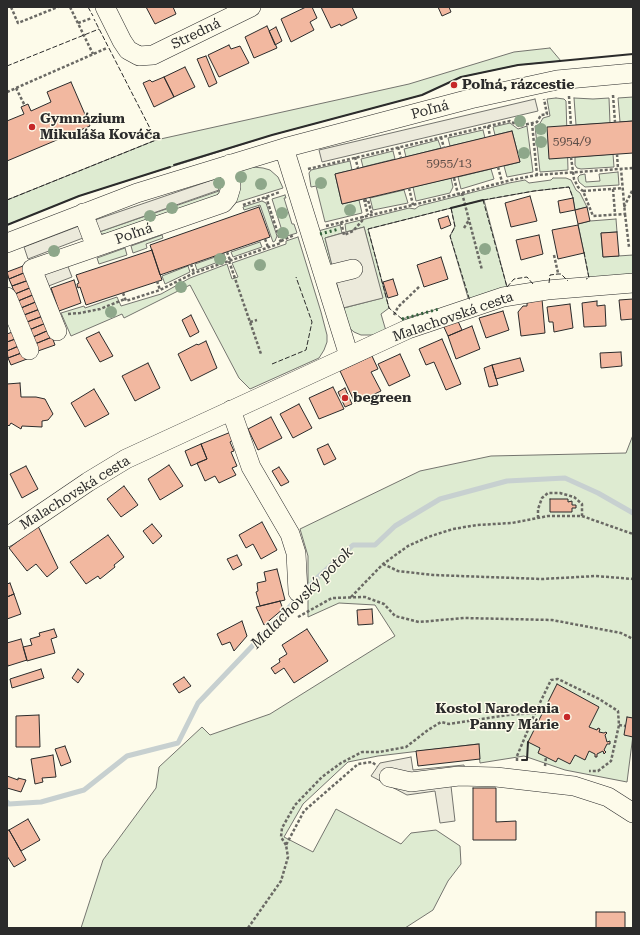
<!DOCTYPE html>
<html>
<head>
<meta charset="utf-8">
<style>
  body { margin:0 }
  #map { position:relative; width:640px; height:935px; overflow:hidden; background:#fdfbea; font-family:"Roboto Serif",serif }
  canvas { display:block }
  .frame { position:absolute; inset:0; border:8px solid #2b2b2b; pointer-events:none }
</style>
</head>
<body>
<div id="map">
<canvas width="640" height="935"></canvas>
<div class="frame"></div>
</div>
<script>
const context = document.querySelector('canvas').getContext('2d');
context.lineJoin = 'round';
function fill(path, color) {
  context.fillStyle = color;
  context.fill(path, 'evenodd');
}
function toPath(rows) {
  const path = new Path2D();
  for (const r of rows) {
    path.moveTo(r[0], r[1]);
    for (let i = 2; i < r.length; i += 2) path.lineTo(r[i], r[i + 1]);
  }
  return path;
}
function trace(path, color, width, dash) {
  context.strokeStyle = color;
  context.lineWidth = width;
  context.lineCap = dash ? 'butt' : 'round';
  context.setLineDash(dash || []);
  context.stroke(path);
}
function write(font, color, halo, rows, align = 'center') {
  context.font = font + ' "Roboto Serif",serif';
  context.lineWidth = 3;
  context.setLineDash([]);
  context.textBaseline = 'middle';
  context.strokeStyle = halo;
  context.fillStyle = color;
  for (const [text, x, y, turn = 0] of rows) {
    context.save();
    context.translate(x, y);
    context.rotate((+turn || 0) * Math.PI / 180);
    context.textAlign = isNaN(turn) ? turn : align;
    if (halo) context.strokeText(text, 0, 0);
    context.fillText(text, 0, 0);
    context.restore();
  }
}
const green = toPath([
  [550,48,561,61,518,65,461,77,422,95,272,135,79,196,7,225,7,200,156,140,409,84,514,52,550,48],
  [633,97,633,121,620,122,618,98,633,97],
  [556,98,564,99,566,101,568,170,540,172,535,126,539,125,543,118,550,116,547,99,556,98],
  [574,98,593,99,609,98,610,123,576,125,574,98],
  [510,123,518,129,527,126,533,172,507,177,504,166,520,162,512,131,495,135,493,127,510,123],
  [483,130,485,138,450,146,448,138,483,130],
  [438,140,441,148,406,157,404,149,438,140],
  [393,151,395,159,363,167,361,159,393,151],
  [613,154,614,167,581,169,577,168,575,165,575,157,613,154],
  [350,161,352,170,335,174,342,204,359,200,362,213,325,222,316,186,311,187,309,173,311,170,350,161],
  [253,167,263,168,270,170,278,177,283,188,235,203,238,173,244,169,253,167],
  [491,169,494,179,461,189,458,177,491,169],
  [618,172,619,185,585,187,579,182,578,179,578,177,580,175,585,174,586,182,600,181,599,174,618,172],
  [217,178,221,179,224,181,220,195,105,234,101,234,99,232,219,191,215,179,217,178],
  [451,178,453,187,450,193,416,201,413,187,451,178],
  [553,178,566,178,571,180,576,190,580,193,587,207,575,210,573,198,569,187,534,191,484,200,507,287,469,301,404,323,402,319,469,301,450,236,455,226,451,208,368,229,389,308,381,314,386,331,373,335,361,335,354,332,345,324,332,284,336,282,344,308,382,298,364,227,346,232,345,224,409,208,415,209,419,206,509,183,525,180,529,183,551,180,553,178],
  [404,190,408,203,373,210,370,198,404,190],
  [285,195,286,198,284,198,292,224,294,224,297,233,284,237,272,199,285,195],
  [262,201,266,203,277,236,275,241,273,242,260,205,244,210,243,207,262,201],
  [616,219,617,232,601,233,603,257,633,255,633,274,589,278,578,224,590,221,616,219],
  [340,225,342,233,325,238,332,265,327,266,318,231,340,225],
  [162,235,163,238,146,244,147,248,133,253,131,246,162,235],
  [298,237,321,312,327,335,327,342,324,350,319,358,250,389,239,378,190,285,124,318,122,314,71,336,61,313,84,306,85,308,117,297,121,306,161,294,190,278,227,264,232,279,238,277,232,263,286,244,286,241,298,237],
  [260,242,262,247,233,257,231,252,260,242],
  [125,248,127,255,99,264,97,258,125,248],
  [224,254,226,259,197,270,195,264,224,254],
  [188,266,190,272,165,284,162,276,188,266],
  [633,435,633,735,627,782,565,770,524,756,480,763,478,744,378,756,348,762,303,804,284,837,313,852,336,809,401,844,411,833,436,830,460,846,461,864,448,881,433,910,405,928,81,928,103,860,156,788,159,767,202,727,210,735,270,714,395,636,375,605,339,603,308,617,308,556,300,529,420,471,491,456,626,453,633,435]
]);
fill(green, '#deebd1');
trace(green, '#74746e', 1);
const parking = toPath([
  [535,99,538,111,322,162,319,150,535,99],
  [215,179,219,190,99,232,95,220,215,179],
  [79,226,83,238,28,259,24,247,79,226],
  [364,227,383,298,343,308,325,238,364,227],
  [67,264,72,277,46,287,41,274,67,264],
  [411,757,413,770,464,765,468,784,451,786,455,821,440,823,435,791,407,795,371,776,380,763,411,757]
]);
fill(parking, '#eceadb');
trace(parking, '#74746e', 1);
trace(toPath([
  [7,802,9,804,41,802,84,790,127,756,178,743,198,703,318,577,353,545,375,545,395,526,440,499,507,481,565,478,598,493,633,513]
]), '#c7d0d0', 5);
const building = toPath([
  [146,7,173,7,176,14,155,24,146,7],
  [306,7,312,7,317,18,310,22,314,30,291,42,281,19,306,7],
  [321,7,352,7,357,18,341,26,340,24,331,28,321,7],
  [438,7,449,7,451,12,442,16,438,7],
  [267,26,277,48,254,58,245,37,267,26],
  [276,27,282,41,275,45,269,31,276,27],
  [229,45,231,49,240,46,249,63,219,77,208,55,229,45],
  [206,56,217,83,209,87,197,59,206,56],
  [185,67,195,87,174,97,164,77,185,67],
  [164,77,174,97,154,107,143,83,150,80,152,82,164,77],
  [71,82,90,126,7,161,7,121,24,114,21,107,28,104,31,111,51,102,47,92,71,82],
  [633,121,633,153,549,159,547,127,633,121],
  [512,131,520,162,342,204,335,174,512,131],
  [530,196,537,221,511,227,505,203,530,196],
  [573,198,575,210,560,213,558,201,573,198],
  [259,207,270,237,160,275,150,245,259,207],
  [587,207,590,221,578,224,575,210,587,207],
  [448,216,451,225,441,229,438,219,448,216],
  [578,225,584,253,558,259,552,230,578,225],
  [617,232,619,256,603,257,601,233,617,232],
  [539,235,543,254,521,260,516,240,539,235],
  [152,250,162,280,86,305,80,287,78,288,77,284,79,283,76,275,152,250],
  [441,257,448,279,424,287,417,265,441,257],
  [23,266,26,272,9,279,7,272,23,266],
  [26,272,29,280,12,286,9,279,26,272],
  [393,279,398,295,388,298,383,282,393,279],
  [29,280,32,287,15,294,12,286,29,280],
  [74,280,81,303,59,311,51,288,74,280],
  [32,287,35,294,18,301,15,294,32,287],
  [35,294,38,301,21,308,18,301,35,294],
  [542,299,545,333,521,336,518,312,523,306,527,306,527,303,542,299],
  [633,299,633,319,621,320,619,300,633,299],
  [38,301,40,309,24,315,21,308,38,301],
  [597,301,597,306,605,305,606,326,584,327,582,303,597,301],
  [570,304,573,328,554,332,553,322,549,322,547,307,570,304],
  [40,309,43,316,27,322,24,315,40,309],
  [503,311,509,330,486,338,479,318,503,311],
  [191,315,199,332,190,337,182,320,191,315],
  [43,316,46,323,29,330,27,322,43,316],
  [457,319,462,330,448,336,443,325,457,319],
  [46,323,49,330,33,337,29,330,46,323],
  [472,326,480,349,456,359,448,336,472,326],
  [49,330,52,337,35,344,33,337,49,330],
  [15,331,18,338,7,342,7,334,15,331],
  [99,332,113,356,100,362,86,338,99,332],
  [52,337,55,345,38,351,35,344,52,337],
  [18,338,21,345,7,351,7,342,18,338],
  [442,339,461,384,446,390,434,362,426,365,419,349,442,339],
  [206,341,217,368,191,381,178,354,197,344,198,345,206,341],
  [21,345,24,352,8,358,7,351,21,345],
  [24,352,27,359,11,365,8,358,24,352],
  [621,352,622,366,601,368,600,353,621,352],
  [400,354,410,376,389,386,378,364,400,354],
  [372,356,378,369,371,372,381,391,355,403,340,371,372,356],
  [520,358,524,371,496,379,492,365,520,358],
  [148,363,160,388,135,401,122,376,148,363],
  [492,365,498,385,489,387,484,368,492,365],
  [20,383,21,397,36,397,45,399,53,414,48,420,42,421,42,427,22,426,21,429,11,423,9,426,7,424,7,384,20,383],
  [333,387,344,409,319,419,309,398,333,387],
  [345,388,352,404,345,407,338,392,345,388],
  [94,389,109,414,85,427,71,403,94,389],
  [299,404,312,428,293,438,280,414,299,404],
  [271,417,282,438,258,450,248,429,271,417],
  [231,432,233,440,230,442,234,451,231,452,237,466,232,468,236,475,219,483,215,476,205,481,197,463,207,459,201,444,231,432],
  [201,444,207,459,191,466,185,451,201,444],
  [328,444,336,459,324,465,317,449,328,444],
  [169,465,183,486,160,500,148,479,169,465],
  [26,466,38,489,22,498,10,474,26,466],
  [279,467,289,482,281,486,272,471,279,467],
  [124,486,138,505,121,517,107,499,124,486],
  [550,499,568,499,568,502,572,501,572,505,576,505,576,508,572,508,572,512,550,512,550,499],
  [262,522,277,550,261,559,253,544,246,548,239,535,262,522],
  [152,524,162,536,153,544,143,531,152,524],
  [38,526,58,568,47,577,36,564,27,571,9,548,38,526],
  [108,535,124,557,114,565,115,567,100,579,98,576,86,584,70,562,108,535],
  [237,555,242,565,233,570,227,559,237,555],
  [277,569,285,600,260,606,256,592,258,591,257,583,266,581,264,572,277,569],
  [10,583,14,594,7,597,7,584,10,583],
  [14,594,21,614,7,619,7,597,14,594],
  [280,601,283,609,264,625,256,607,280,601],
  [372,609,373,624,358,625,357,610,372,609],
  [242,621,247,636,234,651,230,642,222,645,217,634,242,621],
  [54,629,57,637,51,639,55,653,27,661,23,647,32,645,30,639,40,636,39,633,54,629],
  [307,629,328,661,294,683,284,668,275,674,271,668,280,662,279,659,287,654,282,645,307,629],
  [21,639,27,660,8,666,7,662,7,643,21,639],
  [41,669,44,678,12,688,10,679,41,669],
  [78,669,84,674,78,683,72,678,78,669],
  [184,677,191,686,179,693,173,684,184,677],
  [557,684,599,707,589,727,597,730,598,728,600,729,599,732,604,733,606,732,607,733,605,735,607,742,610,741,610,744,607,744,604,750,606,752,604,754,603,751,597,754,597,757,595,757,595,754,589,751,585,760,575,755,570,764,558,758,556,762,538,753,540,748,528,742,557,684],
  [39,715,40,747,16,747,16,716,39,715],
  [627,717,633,718,633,737,624,735,627,717],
  [479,744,480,759,418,766,416,751,479,744],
  [65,746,71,762,61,766,55,749,65,746],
  [53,755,56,777,42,778,43,782,35,784,31,759,53,755],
  [7,776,18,780,18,778,26,780,21,792,7,788,7,776],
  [473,788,496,788,496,822,516,821,516,840,473,840,473,788],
  [28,819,40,840,21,851,9,830,28,819],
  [9,830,26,860,14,867,7,856,7,831,9,830],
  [596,912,625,912,625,928,596,928,596,912]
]);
fill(building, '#f2b8a0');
trace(building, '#2b2b2b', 1);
const minor = toPath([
  [105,7,122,41,128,50,139,56,153,55,251,7],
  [284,148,349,356],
  [83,213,96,247],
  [7,243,137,193,284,148,470,99,557,80,633,73],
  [324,276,353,269],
  [7,297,29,350],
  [57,331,32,269,223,203,228,197,231,187,230,164],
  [231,410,251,467,290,534,296,553,298,592],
  [7,537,88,482,126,459,408,329,503,297,547,290,633,283],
  [389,777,411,782,459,776,496,777,574,786,608,797,633,813]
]);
trace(minor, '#2b2b2b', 20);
trace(toPath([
  [11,7,18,23,58,7],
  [70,7,93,54],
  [78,23,92,18],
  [16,88,25,106],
  [7,92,107,48],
  [613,95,615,122],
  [569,96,571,126],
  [532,123,537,175],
  [488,126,490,136],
  [441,137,444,148],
  [398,147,401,158],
  [617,154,618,169],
  [355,157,358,168],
  [571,157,574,179,578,187,583,191,593,216,625,214,621,169],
  [498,167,502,182],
  [308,169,510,121,519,126,537,122,541,115,547,114,544,99],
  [454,178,458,194],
  [409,188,413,205],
  [613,189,615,214],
  [583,191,623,188],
  [462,193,482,270],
  [364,199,368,215],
  [364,201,368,200,372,214],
  [243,205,280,192],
  [624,207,633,189],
  [625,214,629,247],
  [341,222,344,235,353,231,362,221,363,216],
  [326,226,462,193,511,180,537,175,633,168],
  [464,228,469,220],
  [265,239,268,247],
  [281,241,294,235],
  [227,252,230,260],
  [554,255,558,273],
  [229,261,261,354],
  [191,264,194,273],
  [157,281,160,290],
  [123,293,126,301,160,290,194,273,281,243,266,197],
  [68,314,80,313,100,309,125,299],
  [394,315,398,307,420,286],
  [250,322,257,320],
  [538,518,538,509,542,498,548,493,560,493,574,497,582,504,582,516],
  [383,564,398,571,433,575,542,579,596,576,633,579],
  [351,597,383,564,408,546,428,537,453,529,477,525,512,523,548,516,582,516,633,534],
  [298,617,332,598,365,597,384,604,395,616,419,622,464,618,552,620,621,633,633,639],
  [619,725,625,726],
  [517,761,517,756,535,713],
  [545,766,546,757],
  [286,845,281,837,282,828,295,805,322,777,341,763,362,752,379,752,406,747,428,730,441,722,449,724,508,715,535,713,551,680,558,679,599,699,618,711,619,725,611,761,598,771,589,771],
  [248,928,281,881,288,857,286,845,304,811,358,764,372,762,377,766]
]), '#6a6964', 2.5, [3, 2]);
trace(minor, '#fdfbea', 19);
trace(toPath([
  [320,234,339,229],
  [402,319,439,309]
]), '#34623c', 3, [2, 3]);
trace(toPath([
  [88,7,93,16],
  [7,66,99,29],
  [7,200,156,140,94,19],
  [483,200,534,191,569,187,573,198],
  [451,208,455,227,450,236,470,301],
  [584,252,589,278,586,279],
  [549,283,550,275,558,274,561,274,568,281],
  [507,287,514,279,527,277,533,284],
  [402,319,389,308,368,229,483,200,507,287],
  [272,364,306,350,312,322,296,277]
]), '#2b2b2b', 1, [5, 2]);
trace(toPath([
  [174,165,272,135,422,95,461,77,518,65,633,54],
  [451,208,483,200],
  [7,225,79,196,170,167],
  [522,760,527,760,528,742]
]), '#2b2b2b', 2);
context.fillStyle = '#8ea78a';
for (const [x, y] of [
  [520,121],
  [541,129],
  [541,142],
  [524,153],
  [241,177],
  [219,183],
  [321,183],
  [261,184],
  [172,208],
  [350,210],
  [282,213],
  [150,216],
  [283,233],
  [485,249],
  [54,251],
  [220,259],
  [260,265],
  [181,287],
  [111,312]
]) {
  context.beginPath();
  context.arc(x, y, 6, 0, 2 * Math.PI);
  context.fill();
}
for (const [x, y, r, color] of [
  [454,85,4,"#c62828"],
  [32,127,4,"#c62828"],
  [345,398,4,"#c62828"],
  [567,717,4,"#c62828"]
]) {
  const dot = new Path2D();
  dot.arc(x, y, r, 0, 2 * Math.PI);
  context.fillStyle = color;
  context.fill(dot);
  trace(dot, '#fdfbea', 1.5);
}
write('12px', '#5d4e48', null, [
  ["5954/9",572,141],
  ["5955/13",449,163]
]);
write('14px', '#2b2b2b', '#fdfbea', [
  ["Stredná",196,34,-26],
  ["Poľná",430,110,-15],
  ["Poľná",134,234,-19],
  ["Malachovská cesta",453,317,-19],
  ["Malachovská cesta",75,493,-32]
]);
write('bold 14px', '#2b2b2b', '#fdfbea', [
  ["Poľná, rázcestie",462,85],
  ["Gymnázium",40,119],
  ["Mikuláša Kováča",40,135],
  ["begreen",353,398],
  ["Kostol Narodenia",559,709,"right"],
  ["Panny Márie",559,725,"right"]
], 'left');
write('italic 15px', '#2b2b2b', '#fdfbea', [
  ["Malachovský potok",302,598,-45]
]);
</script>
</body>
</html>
